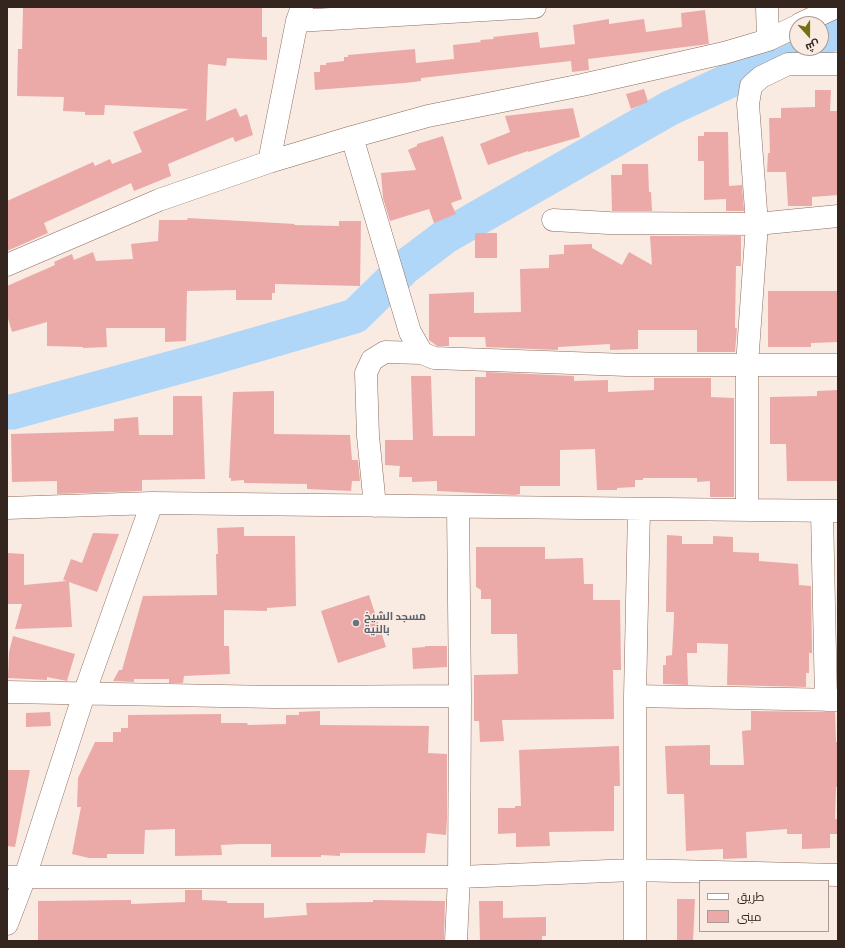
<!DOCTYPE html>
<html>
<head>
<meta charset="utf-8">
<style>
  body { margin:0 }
  #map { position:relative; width:845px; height:948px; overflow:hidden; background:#f9eae2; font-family:Poppins,Cairo,sans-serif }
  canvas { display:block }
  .frame { position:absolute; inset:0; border:8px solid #34261f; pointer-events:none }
  .legend { position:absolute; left:699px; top:880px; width:130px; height:52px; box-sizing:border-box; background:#f9eae2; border:1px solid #aa9c94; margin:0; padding:5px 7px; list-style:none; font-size:12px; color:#34261f }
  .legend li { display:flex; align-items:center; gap:8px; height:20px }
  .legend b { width:20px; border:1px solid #aa9c94 }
  .north { position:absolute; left:789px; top:16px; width:40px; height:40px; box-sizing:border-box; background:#f9eae2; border:1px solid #aa9c94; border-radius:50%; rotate:159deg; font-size:11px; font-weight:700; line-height:16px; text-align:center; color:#34261f }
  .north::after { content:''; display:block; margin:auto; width:14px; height:18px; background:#737114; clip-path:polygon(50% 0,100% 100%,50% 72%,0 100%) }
</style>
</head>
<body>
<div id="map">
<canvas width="845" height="948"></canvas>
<div class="frame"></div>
<ul class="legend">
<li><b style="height:5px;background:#fff"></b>طريق</li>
<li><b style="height:11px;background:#ebaaa8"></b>مبنى</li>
</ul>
<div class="north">ش</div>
</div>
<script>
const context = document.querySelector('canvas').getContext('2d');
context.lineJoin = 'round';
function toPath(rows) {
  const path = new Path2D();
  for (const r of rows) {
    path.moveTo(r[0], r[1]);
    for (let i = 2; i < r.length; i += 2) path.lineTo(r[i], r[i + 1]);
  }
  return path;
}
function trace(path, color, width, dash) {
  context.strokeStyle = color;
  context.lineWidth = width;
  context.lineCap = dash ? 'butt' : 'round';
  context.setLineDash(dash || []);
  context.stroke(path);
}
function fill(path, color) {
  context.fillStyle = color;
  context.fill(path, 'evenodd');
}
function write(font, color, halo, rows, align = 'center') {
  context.font = font + ' Poppins,Cairo,sans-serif';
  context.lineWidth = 3;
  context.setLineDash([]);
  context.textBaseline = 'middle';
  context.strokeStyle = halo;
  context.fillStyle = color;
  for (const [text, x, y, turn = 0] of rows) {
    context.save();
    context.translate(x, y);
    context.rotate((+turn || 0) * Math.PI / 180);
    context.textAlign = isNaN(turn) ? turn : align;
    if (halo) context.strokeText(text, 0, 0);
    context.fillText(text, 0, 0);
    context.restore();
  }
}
trace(toPath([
  [821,38,838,32],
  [7,412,12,412,210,358,355,316,405,267,446,236,670,108,800,48]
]), '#b0d6f8', 35);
fill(toPath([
  [23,7,262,7,262,37,267,37,267,60,227,58,226,66,208,64,206,121,236,108,240,117,247,114,253,135,235,142,233,137,168,164,171,176,134,191,131,183,44,223,48,233,7,251,7,201,93,162,95,166,110,159,112,164,142,152,133,132,189,109,105,105,104,115,85,115,85,112,63,111,64,97,17,96,18,49,22,49],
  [705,10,709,44,588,59,589,70,572,72,571,61,421,78,421,81,405,83,315,90,314,72,320,72,320,65,326,65,326,63,344,61,344,57,348,57,348,55,415,49,416,63,454,59,453,45,481,42,480,40,494,39,493,37,538,32,540,48,575,44,573,25,609,19,609,24,644,19,646,32,682,27,681,13],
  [644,89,648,102,631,109,626,94],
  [815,90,831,90,830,111,838,111,838,195,812,197,812,206,788,206,786,172,767,172,768,153,770,153,769,118,781,118,781,108,815,107],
  [573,108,580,137,528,152,528,151,488,165,480,144,510,132,505,116],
  [704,132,728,132,729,186,742,185,744,211,726,211,726,199,704,200,704,161,698,161,698,136,704,136],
  [443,136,462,199,451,203,456,214,434,223,429,209,390,221,383,198,381,173,416,170,408,150,417,146,417,144],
  [622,164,648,164,649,192,651,192,652,211,612,211,611,175,622,175],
  [188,218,295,224,294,225,339,226,339,221,361,221,360,286,275,284,275,293,272,293,272,300,236,300,236,290,187,291,186,341,165,342,165,328,106,328,107,347,83,348,83,347,47,346,47,322,12,332,7,315,7,286,55,265,54,262,72,254,74,260,93,252,96,261,133,259,131,244,158,241,159,220,187,220],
  [475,233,497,233,497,258,475,258],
  [650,236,741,236,741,266,736,266,735,328,737,328,735,352,697,352,697,330,638,330,638,349,610,350,610,344,558,347,558,350,486,347,485,337,449,337,449,346,437,346,429,340,429,294,474,292,474,313,521,312,520,269,549,268,549,255,564,254,564,245,592,244,592,248,622,265,629,252,652,265],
  [768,291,838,291,838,342,811,343,811,347,768,347],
  [486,372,574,376,574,381,608,380,608,392,654,390,654,378,711,378,711,397,734,398,734,497,710,497,710,481,697,482,697,478,643,478,643,480,635,480,635,487,617,488,617,490,597,490,595,449,560,450,560,486,520,486,520,494,515,495,437,491,437,481,412,482,412,477,399,477,400,466,385,465,385,440,413,440,411,376,431,376,433,436,475,436,475,377,486,377],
  [838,390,838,481,787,481,786,444,770,444,770,397,817,396,817,391],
  [274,391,274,434,350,435,352,460,358,460,360,481,352,481,351,491,307,489,307,484,244,483,244,480,231,481,231,478,229,478,233,392],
  [173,396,202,396,205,479,142,480,142,491,57,494,57,481,12,482,11,434,114,431,114,419,138,417,139,435,173,435],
  [244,527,244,536,295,536,296,606,267,608,267,611,224,610,224,646,229,646,230,674,184,676,183,683,169,683,169,679,134,679,134,682,113,681,119,670,122,670,143,596,217,595,216,554,218,554,217,528],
  [93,533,119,534,97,592,69,582,72,627,15,629,22,604,7,604,7,553,24,554,24,585,67,581,63,580,71,559,82,563],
  [667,535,682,536,682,544,713,544,713,536,733,537,733,552,759,553,759,561,798,564,799,585,811,586,812,653,809,653,809,673,806,673,806,687,727,685,728,644,697,643,697,653,687,653,688,685,663,684,663,665,666,665,666,656,672,655,674,618,674,612,666,612],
  [476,547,545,547,545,559,583,558,584,584,593,584,593,600,620,600,621,670,613,670,614,719,502,720,504,741,480,742,479,721,474,721,474,675,518,674,517,634,491,634,491,599,481,599,481,590,476,587],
  [369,595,386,647,338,663,321,611],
  [13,636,75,654,67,681,47,677,47,680,8,678,9,652],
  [425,646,447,646,447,667,413,669,412,648,425,647],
  [320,711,320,725,429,726,428,753,447,754,447,819,446,835,427,833,425,853,340,853,340,856,321,855,321,857,271,857,271,844,240,844,221,845,222,855,175,856,175,829,145,830,144,854,107,854,107,858,89,858,72,854,81,807,77,807,78,778,95,742,113,742,113,732,121,732,121,728,128,728,128,715,221,714,221,723,247,723,248,725,286,724,286,715,299,715,299,712],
  [751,711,835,712,836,742,838,742,838,787,836,787,835,819,838,819,838,834,830,834,830,848,802,849,802,834,787,834,787,829,746,832,747,858,723,859,723,849,686,851,684,794,667,794,665,746,710,745,710,765,744,765,742,731,751,730],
  [50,712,51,726,26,727,26,713],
  [619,746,620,786,614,786,614,831,549,832,550,846,516,847,516,833,498,834,498,808,515,808,515,806,521,806,519,750],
  [7,770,30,770,15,847,7,846],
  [185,890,202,890,202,900,227,901,227,903,264,903,264,918,307,915,306,903,373,902,373,900,445,901,444,941,38,941,38,901,131,900,131,904,185,902],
  [677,899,695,899,693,941,677,941],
  [479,901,503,901,503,918,546,917,546,936,542,936,542,941,480,941]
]), '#ebaaa8');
const minor = toPath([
  [767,7,768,40],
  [297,21,535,7],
  [800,24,836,7],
  [352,137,410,332,422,353],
  [269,162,297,21,302,7],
  [553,220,609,223,757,224,838,216],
  [7,265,159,200,269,162,352,137,428,116,582,85,724,53,768,40,797,26],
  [375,506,368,436,366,373,372,360,385,352,422,353,434,358,627,365,838,365],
  [7,508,152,503,838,511],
  [747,510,747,365,757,224,748,104,751,86,761,77,788,64,838,64],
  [822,511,826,700],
  [7,692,275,697,460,696],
  [635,696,838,700],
  [7,877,459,877,634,870,838,875],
  [7,924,25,877,84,694,152,503],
  [456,941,459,877,460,696,458,507],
  [635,941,635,696,639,509]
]);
trace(minor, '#8d6c5c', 23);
trace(minor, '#fff', 22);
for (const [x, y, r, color] of [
  [356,623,4,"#6b7280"]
]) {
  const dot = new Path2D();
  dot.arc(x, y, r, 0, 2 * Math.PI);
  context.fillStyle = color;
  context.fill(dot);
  trace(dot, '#f9eae2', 1.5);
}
write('bold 11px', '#5b616d', '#f9eae2', [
  ["مسجد الشيخ",364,617],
  ["بالنية",364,630]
], 'left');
</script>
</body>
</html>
